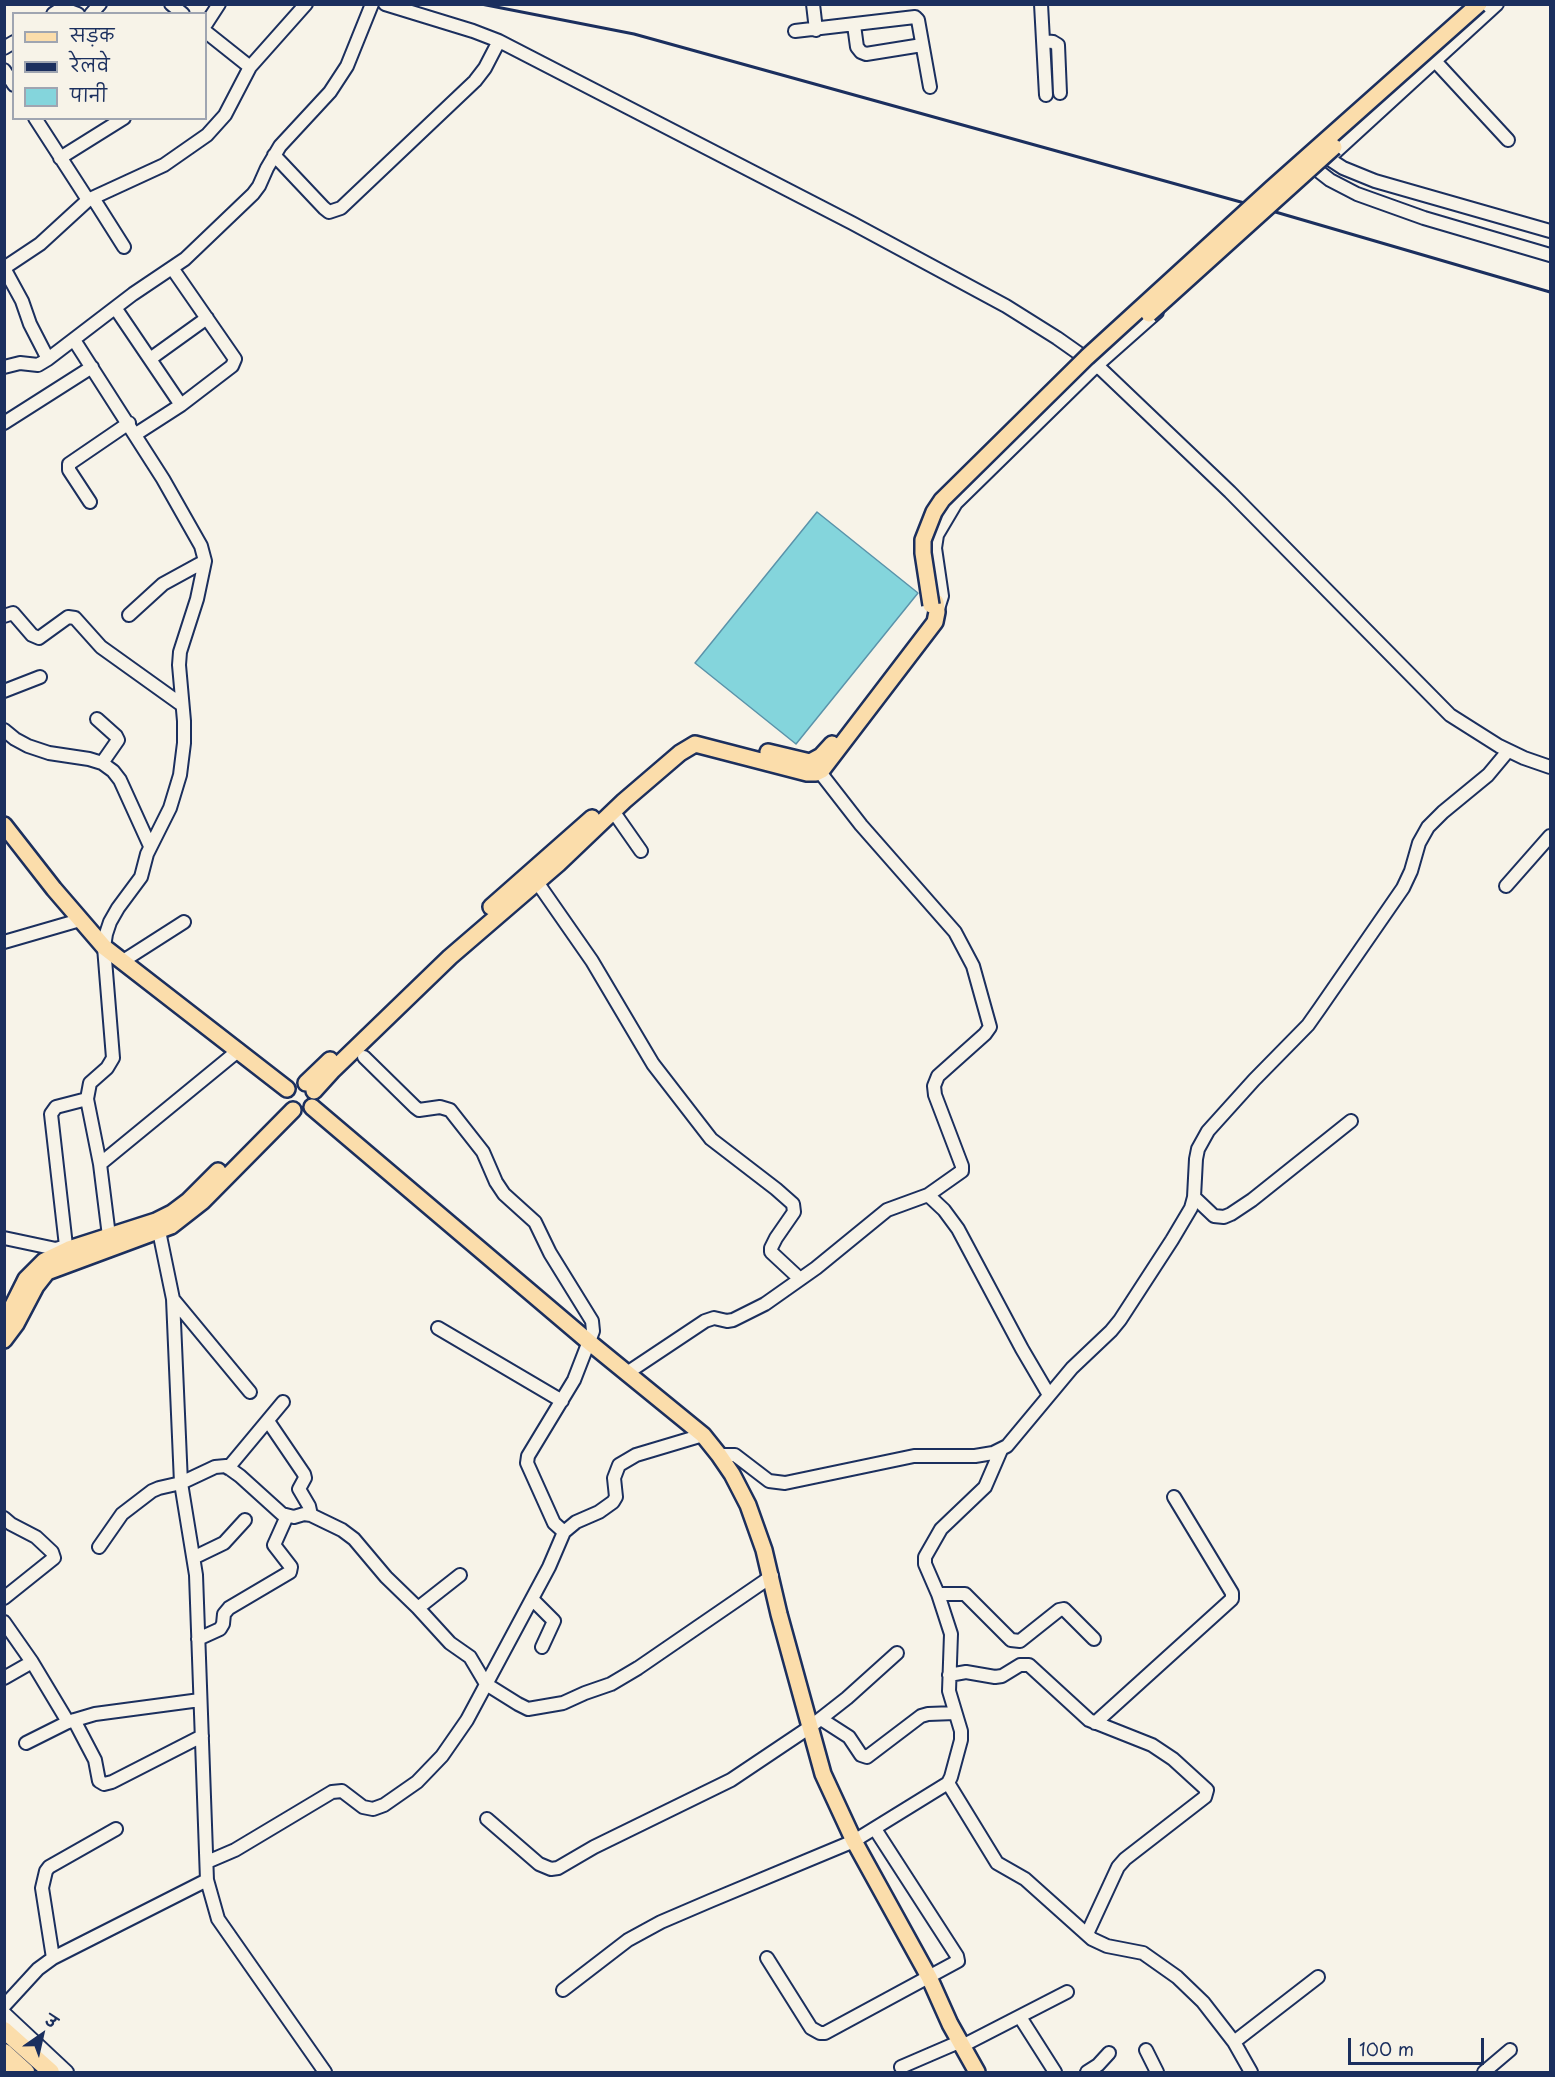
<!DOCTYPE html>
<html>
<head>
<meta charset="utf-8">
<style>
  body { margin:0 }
  #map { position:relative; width:1555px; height:2077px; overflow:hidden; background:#f7f3e8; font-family:"Playpen Sans","Playpen Sans Deva",sans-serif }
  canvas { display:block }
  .frame { position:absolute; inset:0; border:6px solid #1b2f5e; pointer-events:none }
  .legend { position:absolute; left:12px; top:12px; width:195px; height:108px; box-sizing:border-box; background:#f7f3e8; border:2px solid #9fa5b1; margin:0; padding:8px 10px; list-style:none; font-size:18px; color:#1b2f5e }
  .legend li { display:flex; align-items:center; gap:12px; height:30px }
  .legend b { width:30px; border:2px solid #9fa5b1 }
  .north { position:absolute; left:12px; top:2005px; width:60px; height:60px; -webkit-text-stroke:4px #f7f3e8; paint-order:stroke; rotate:34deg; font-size:16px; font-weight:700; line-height:24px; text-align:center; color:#1b2f5e }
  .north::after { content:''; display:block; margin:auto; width:21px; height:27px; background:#1b2f5e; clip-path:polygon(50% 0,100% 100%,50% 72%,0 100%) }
  .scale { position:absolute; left:1348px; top:2038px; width:136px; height:27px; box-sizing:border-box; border:3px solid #1b2f5e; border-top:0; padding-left:8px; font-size:18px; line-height:21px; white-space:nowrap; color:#1b2f5e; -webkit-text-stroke:4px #f7f3e8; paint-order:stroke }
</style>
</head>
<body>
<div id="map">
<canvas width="1555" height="2077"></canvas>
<div class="frame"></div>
<ul class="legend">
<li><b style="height:8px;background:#fbddab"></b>सड़क</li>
<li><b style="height:8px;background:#1b2f5e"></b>रेलवे</li>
<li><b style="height:16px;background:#84d5dc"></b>पानी</li>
</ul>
<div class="north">उ</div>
<div class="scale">100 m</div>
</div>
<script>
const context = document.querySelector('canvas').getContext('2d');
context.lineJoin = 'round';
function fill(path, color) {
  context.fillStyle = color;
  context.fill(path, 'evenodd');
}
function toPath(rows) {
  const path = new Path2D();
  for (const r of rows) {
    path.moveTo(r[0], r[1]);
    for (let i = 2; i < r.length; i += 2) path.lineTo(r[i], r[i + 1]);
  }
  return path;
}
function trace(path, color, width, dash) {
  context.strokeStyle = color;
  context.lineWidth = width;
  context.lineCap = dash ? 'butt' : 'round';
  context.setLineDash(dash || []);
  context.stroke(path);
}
const water = toPath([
  [817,512,918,593,796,744,695,663,817,512]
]);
fill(water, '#84d5dc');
trace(water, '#5a93aa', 1.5);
const minor = toPath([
  [171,4,183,14],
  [385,4,473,31,499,41,852,223,1006,306,1057,338,1101,369,1230,492,1450,715,1499,746,1524,758,1550,767],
  [813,4,816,30],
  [1041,4,1046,95],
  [53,14,62,8,78,14],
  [91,14,100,4],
  [206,24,219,4],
  [854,25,857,47,861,52,866,54,922,45],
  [795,31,915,17,918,20,930,87],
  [206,32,250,67],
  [1043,41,1053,42,1058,45,1060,93],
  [4,48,14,42],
  [1435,61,1508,140],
  [4,70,14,85],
  [35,118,88,200],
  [274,155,324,208,329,212,341,208,475,81,485,68,499,41],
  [1323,155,1343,168,1375,181,1550,231],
  [1331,156,1497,4],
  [60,158,124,118],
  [1307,162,1330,180,1357,194,1424,218,1550,255],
  [93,198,124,247],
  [4,268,40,244,88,200,164,165,207,135,225,115,250,67,306,4],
  [4,268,22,301,30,324,48,359],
  [116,309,181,405],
  [74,340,163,479,201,546,205,561,197,599,180,652,179,665,184,721,184,743,180,775,170,808,147,854,141,877,118,908,110,922,106,934,104,947,113,1058,107,1068,90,1083,87,1099,100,1164,109,1236],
  [150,359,207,318],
  [4,367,20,363,38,365,48,359,133,294,185,259,253,194,259,186,267,168,280,146,330,92,347,66,372,4],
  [4,423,92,367],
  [136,434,181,405,232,366,235,359,172,268],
  [90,502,69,470,69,464,129,423],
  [937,612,942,596,935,548,937,535,956,503,1096,366,1157,312],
  [129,615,163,584,205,561],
  [4,616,13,613,32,635,39,638,68,617,75,618,101,647,182,705],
  [4,691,40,677],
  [97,719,116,736,118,740,102,763],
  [4,730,15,739,28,746,49,753,89,759,102,763,113,771,120,780,150,846],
  [613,811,641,851],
  [537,882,592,961,653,1064,711,1139,776,1189,793,1204,794,1212,776,1238,771,1248,771,1252,800,1279],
  [1506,886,1550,836],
  [4,942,80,920],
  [123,961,184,922],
  [364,1057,415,1107,419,1110,440,1107,450,1110,483,1152,496,1182,504,1194,535,1222,550,1253,592,1321,593,1331,574,1380,528,1456,527,1463,554,1523,564,1532],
  [100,1164,239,1050],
  [928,1195,944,1210,958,1229,1022,1349,1049,1395],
  [1194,1197,1214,1216,1224,1217,1231,1214,1252,1200,1351,1121],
  [159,1231,173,1299,181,1483,196,1575,207,1880,218,1919,325,2072],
  [4,1238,56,1249,66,1246,51,1114,56,1107,87,1099],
  [173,1299,250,1392],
  [438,1328,562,1401],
  [627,1373,705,1321,714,1318,727,1321,733,1320,765,1304,816,1268,887,1210,928,1195,962,1171,962,1166,935,1095,934,1086,938,1076,985,1034,990,1027,973,966,955,932,861,825,819,771],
  [268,1421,304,1474,305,1478,299,1489,309,1506,311,1515],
  [719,1455,735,1455,769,1481,785,1483,914,1456,975,1456,993,1453,1007,1446,1072,1368,1111,1331,1120,1320,1172,1240,1191,1208,1194,1197,1196,1159,1198,1149,1208,1131,1254,1080,1308,1025,1320,1008,1403,888,1411,871,1419,843,1428,827,1443,812,1488,775,1508,751],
  [228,1468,283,1402],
  [4,1518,11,1524,36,1537,52,1552,54,1558,4,1598],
  [99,1547,122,1514,152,1491,159,1488,181,1483,215,1467,226,1466,240,1476,282,1514,294,1517,304,1514,311,1515,342,1530,354,1539,386,1577,418,1608,450,1643,470,1657,486,1684,518,1704,528,1709,563,1703,585,1693,611,1684,638,1668,772,1576],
  [195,1557,224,1543,245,1520],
  [938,1594,965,1594,1011,1640,1020,1641,1059,1610,1064,1609,1094,1639],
  [532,1599,554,1621,542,1647],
  [418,1608,460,1575],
  [4,1622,32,1662,68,1722],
  [198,1639,220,1629,223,1624,224,1614,229,1608,290,1572,291,1567,274,1545,287,1516],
  [949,1675,966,1672,995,1677,1002,1676,1020,1665,1029,1665,1089,1720,1152,1745,1173,1759,1207,1790,1205,1797,1125,1859,1118,1867,1087,1934],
  [4,1678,32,1662],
  [821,1719,849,1737,861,1755,867,1757,921,1716,928,1714,955,1713],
  [74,1720,95,1760,99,1781,104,1784,112,1782,202,1736],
  [1095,1723,1232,1599,1232,1593,1174,1497],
  [26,1743,68,1722,95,1714,200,1700],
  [948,1783,997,1863,1025,1879,1092,1939,1107,1946,1143,1953,1177,1977,1203,2002,1234,2042,1251,2072],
  [487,1819,539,1864,551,1869,558,1868,594,1847,731,1780,810,1727,847,1698,897,1653],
  [207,1862,235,1850,332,1792,342,1791,363,1807,373,1809,384,1805,417,1782,442,1756,467,1720,549,1567,564,1532,576,1522,599,1512,613,1502,616,1497,614,1478,619,1465,636,1455,703,1435],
  [53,1958,42,1888,46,1871,49,1867,116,1829],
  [767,1958,811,2028,820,2033,825,2033,958,1961,957,1956,875,1829],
  [563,1990,628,1940,661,1922,710,1901,854,1841,948,1783,951,1777,961,1740,961,1731,949,1691,951,1634,938,1594,925,1564,925,1557,941,1529,985,1487,1001,1450],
  [4,2006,38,1969,53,1958,207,1880],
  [4,2013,67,2072],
  [1020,2017,1055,2072],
  [1234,2042,1318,1977],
  [962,2046,1067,1992],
  [1146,2050,1157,2072],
  [901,2067,959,2042],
  [1087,2072,1098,2065,1109,2053],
  [1484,2072,1510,2050]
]);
const major = toPath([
  [768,752,810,762,821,756,832,744],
  [4,825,54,889,104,947,287,1089],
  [491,907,592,818],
  [306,1083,330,1060],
  [314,1091,333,1070,450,957,558,864,624,801,680,753,695,744,807,773,816,773,822,770,935,622,937,612,936,602],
  [312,1107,589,1342,703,1435,719,1455,732,1474,748,1505,764,1550,779,1614,823,1774,854,1841,929,1977,950,2024,977,2072],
  [4,1323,26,1279,44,1261,69,1249,156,1221,172,1213,188,1201,218,1171],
  [4,1340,16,1324,36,1286,47,1272,171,1226,203,1201,293,1110]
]);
const highway = toPath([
  [4,2030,51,2072],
  [4,2052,26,2072],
  [4,2070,7,2072]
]);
trace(minor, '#1b2f5e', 16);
trace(major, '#1b2f5e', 20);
trace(highway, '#1b2f5e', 21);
trace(minor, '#f7f3e8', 12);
trace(major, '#fbddab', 15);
trace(highway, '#fbddab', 16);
trace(toPath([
  [481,4,634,34,1248,204,1550,292]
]), '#1b2f5e', 3);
const majorBridge = toPath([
  [1149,314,1334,147],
  [931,605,923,553,923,540,934,512,942,500,1087,357,1271,189,1479,4]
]);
trace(majorBridge, '#1b2f5e', 20, []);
trace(majorBridge, '#fbddab', 15);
</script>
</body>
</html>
